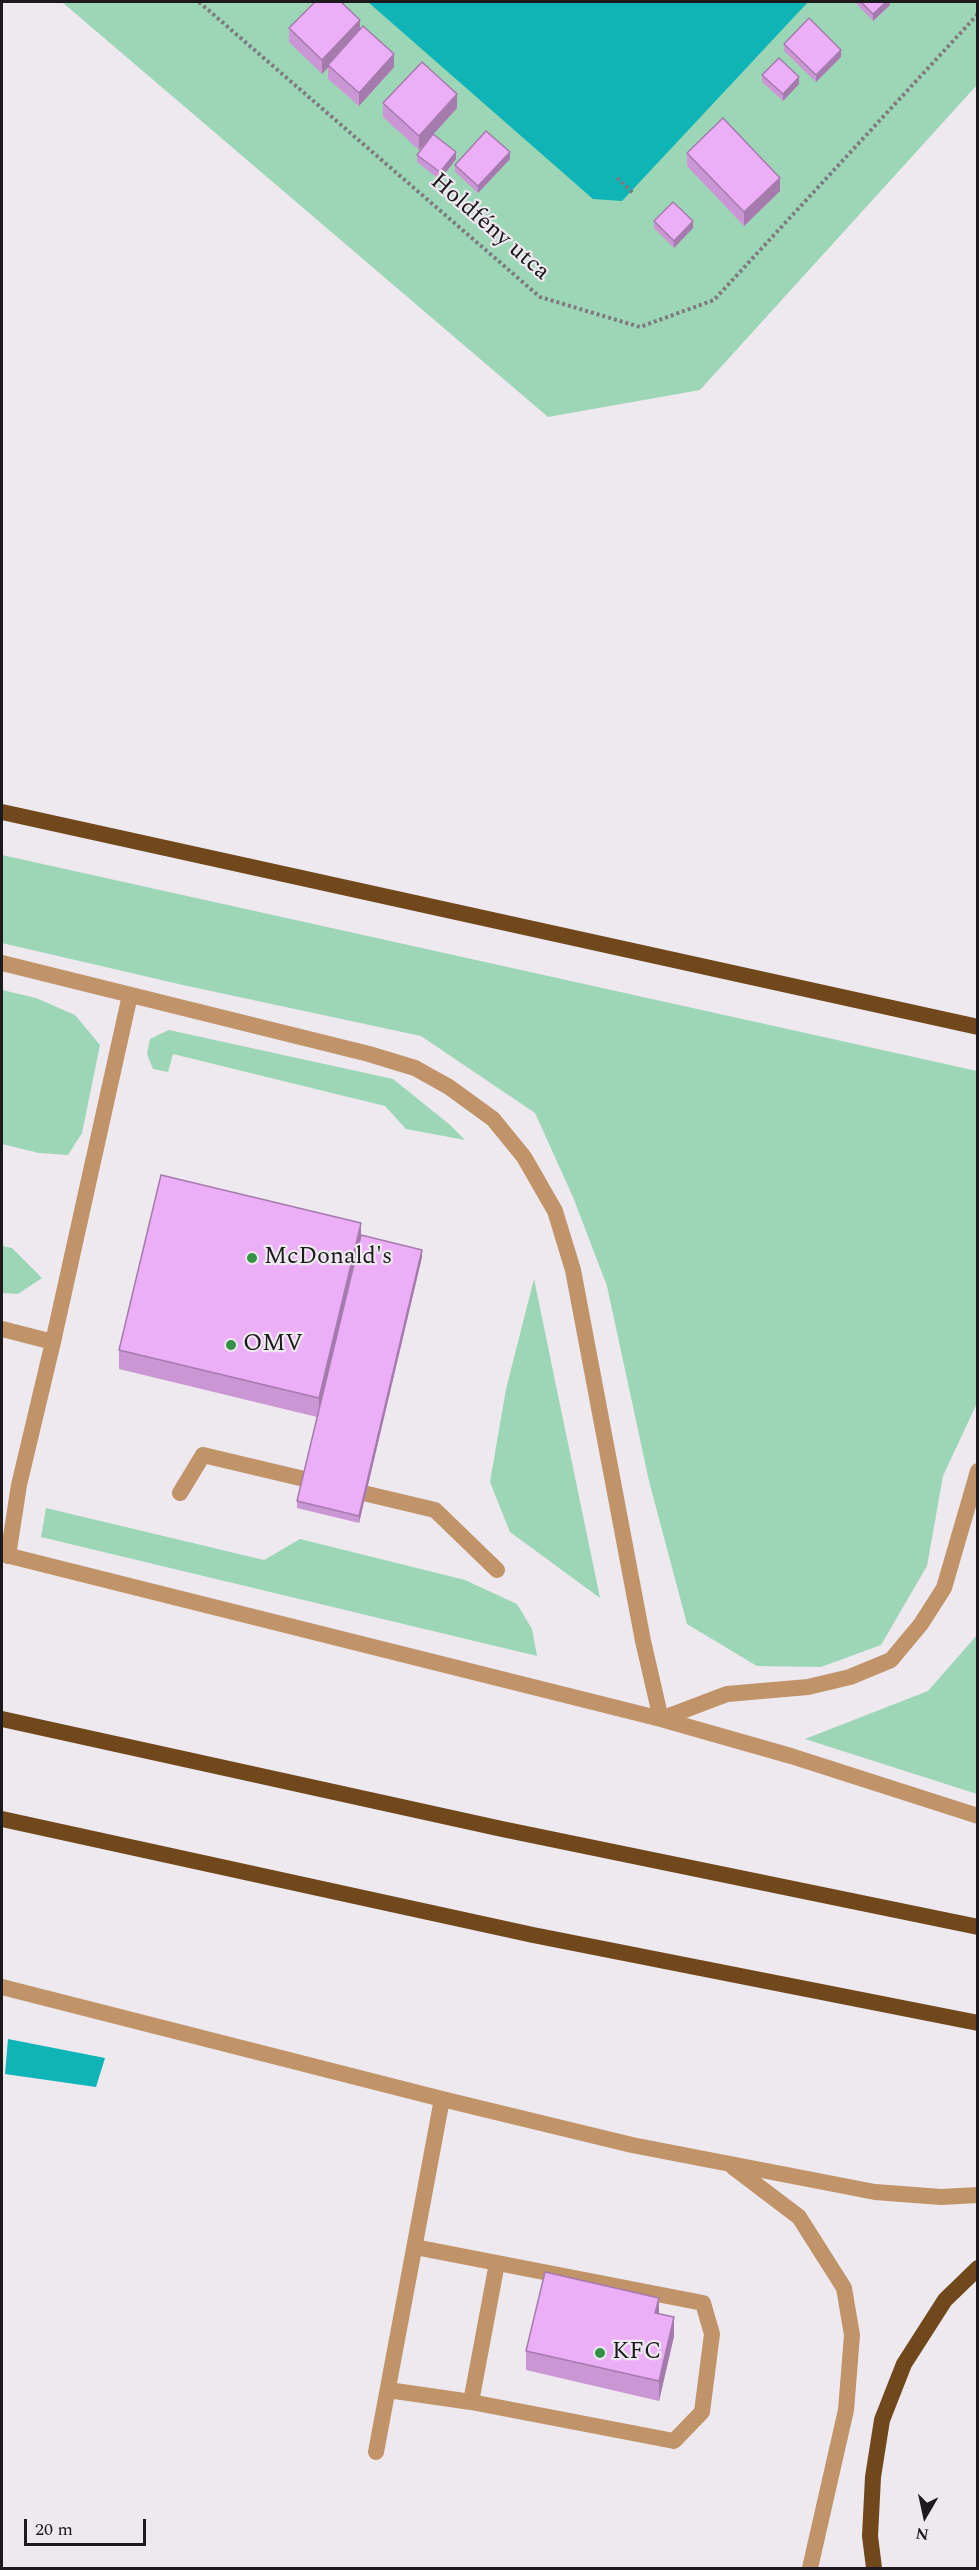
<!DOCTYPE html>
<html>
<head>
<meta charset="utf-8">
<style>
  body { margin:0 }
  #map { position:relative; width:979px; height:2570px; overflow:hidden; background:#eee8ef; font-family:Spectral,serif }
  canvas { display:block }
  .frame { position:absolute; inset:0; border:3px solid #1d1a1d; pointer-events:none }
  .north { position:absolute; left:895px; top:2486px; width:60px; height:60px; -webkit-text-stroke:4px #eee8ef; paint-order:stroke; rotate:189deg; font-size:16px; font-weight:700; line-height:24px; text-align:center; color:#1d1a1d }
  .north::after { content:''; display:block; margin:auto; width:21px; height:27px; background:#1d1a1d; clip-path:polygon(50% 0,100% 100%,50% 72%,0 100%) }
  .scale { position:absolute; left:24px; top:2519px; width:122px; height:27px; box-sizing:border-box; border:3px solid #1d1a1d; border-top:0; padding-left:8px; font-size:18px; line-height:21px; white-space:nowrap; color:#1d1a1d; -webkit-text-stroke:4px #eee8ef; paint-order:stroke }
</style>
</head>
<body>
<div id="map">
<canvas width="979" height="2570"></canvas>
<div class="frame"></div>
<div class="north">N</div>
<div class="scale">20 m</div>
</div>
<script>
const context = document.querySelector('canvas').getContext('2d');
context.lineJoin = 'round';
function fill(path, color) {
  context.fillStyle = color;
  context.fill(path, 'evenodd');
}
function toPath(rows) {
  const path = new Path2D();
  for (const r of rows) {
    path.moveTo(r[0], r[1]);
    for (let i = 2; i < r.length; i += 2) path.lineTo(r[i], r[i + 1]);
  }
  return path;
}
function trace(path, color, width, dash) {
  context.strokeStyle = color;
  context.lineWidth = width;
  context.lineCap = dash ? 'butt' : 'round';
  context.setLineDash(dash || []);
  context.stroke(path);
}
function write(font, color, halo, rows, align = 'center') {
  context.font = font + ' Spectral,serif';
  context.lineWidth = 4.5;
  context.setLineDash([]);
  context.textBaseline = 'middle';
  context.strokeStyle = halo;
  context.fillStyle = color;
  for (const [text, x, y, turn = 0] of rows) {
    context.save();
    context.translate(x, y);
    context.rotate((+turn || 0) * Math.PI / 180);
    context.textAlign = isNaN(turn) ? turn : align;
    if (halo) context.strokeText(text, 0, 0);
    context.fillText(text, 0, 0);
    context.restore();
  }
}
fill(toPath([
  [62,2,977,2,977,85,700,390,548,417],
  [2,855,977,1071,977,1403,943,1476,927,1566,881,1645,821,1667,757,1666,687,1624,649,1481,607,1286,573,1197,535,1113,421,1036,183,985,2,943],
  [2,990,36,998,75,1015,100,1045,82,1133,68,1155,39,1153,2,1144],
  [169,1030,393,1079,449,1124,465,1140,406,1129,385,1106,173,1054,168,1072,153,1069,147,1054,150,1039],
  [2,1246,12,1248,42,1278,18,1294,2,1293],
  [534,1279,600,1598,510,1532,490,1482,506,1389],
  [46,1508,264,1560,300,1539,465,1580,517,1604,532,1629,537,1656,41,1537],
  [977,1635,977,1794,805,1739,928,1691]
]), '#9cd6b7');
fill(toPath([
  [368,2,808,2,622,201,593,199],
  [8,2039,105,2058,96,2087,5,2074]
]), '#0fb4b6');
trace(toPath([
  [199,2,540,297,640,327,714,300,978,14],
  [617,178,634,194]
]), '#7f7a7f', 4, [3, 3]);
trace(toPath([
  [2,963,369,1054,415,1068,449,1087,493,1119,524,1157,555,1211,573,1270,643,1641,661,1719],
  [2,1329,53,1342],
  [180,1493,203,1455,435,1510,497,1570],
  [2,1554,661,1719,791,1756,978,1816],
  [8,1556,19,1485,53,1342,130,995],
  [661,1719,727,1694,808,1687,850,1677,891,1660,921,1624,944,1588,978,1471],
  [2,1987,442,2099,632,2145,875,2192,941,2197,978,2195],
  [733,2167,799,2217,844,2288,852,2335,846,2410,810,2568],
  [388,2390,471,2402,674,2441,702,2412,712,2334,703,2303,415,2247],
  [471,2402,497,2263],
  [376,2452,442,2099]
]), '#c09368', 16);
trace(toPath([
  [2,812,978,1027],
  [2,1719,502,1829,978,1927],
  [2,1819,533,1935,978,2023],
  [874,2568,870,2536,873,2477,882,2420,904,2364,945,2300,978,2268]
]), '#70481c', 16);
fill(toPath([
  [855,2,890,2,890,5,873,21],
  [289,28,360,30,394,67,359,106,328,79,328,67,322,74,289,42],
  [784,44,841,57,816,82,784,51],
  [762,75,799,84,783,101,762,82],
  [383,103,457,108,419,150,383,117],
  [687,153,780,191,744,226,687,166],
  [417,155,456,159,440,180,417,162],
  [510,159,478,193,455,172,455,165],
  [654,221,693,228,674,248,654,228],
  [361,1235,422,1257,359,1523,297,1508,297,1501,317,1417,119,1369,119,1350],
  [659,2314,674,2336,659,2401,526,2370,526,2351]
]), '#cb96d4');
fill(toPath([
  [886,2,890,2,890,5,873,21,873,14],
  [360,20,360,34,322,74,322,60],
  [841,50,841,57,816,82,816,75],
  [394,54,394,67,359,106,359,93],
  [799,77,799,84,783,101,783,94],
  [457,94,457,108,419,150,419,136],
  [456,152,456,159,440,180,440,172],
  [510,152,510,159,478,193,478,186],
  [780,178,780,191,744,226,744,212],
  [693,221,693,228,674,248,674,241],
  [361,1223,361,1242,319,1417,319,1398],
  [422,1250,422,1257,359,1523,359,1516],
  [659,2298,659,2318,655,2313],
  [674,2317,674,2336,659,2401,659,2381]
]), '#a57aad');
const building = toPath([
  [315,2,341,2,360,20,322,60,289,28,315,2],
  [861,2,886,2,873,14,861,2],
  [809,18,841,50,816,75,784,44,809,18],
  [363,26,394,54,359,93,328,65,363,26],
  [779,58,799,77,783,94,762,75,779,58],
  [422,62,457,94,419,136,383,103,422,62],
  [723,118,780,178,744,212,687,153,723,118],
  [486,131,510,152,478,186,455,165,486,131],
  [433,134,456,152,440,172,417,155,433,134],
  [673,202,693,221,674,241,654,221,673,202],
  [161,1175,361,1223,319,1398,119,1350,161,1175],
  [361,1235,422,1250,359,1516,297,1501,361,1235],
  [545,2272,659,2298,655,2313,674,2317,659,2381,526,2351,545,2272]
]);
fill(building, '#ecaff7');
trace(building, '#a57aad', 1.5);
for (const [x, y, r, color] of [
  [252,1258,6,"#339245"],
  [231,1345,6,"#339245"],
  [600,2353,6,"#339245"]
]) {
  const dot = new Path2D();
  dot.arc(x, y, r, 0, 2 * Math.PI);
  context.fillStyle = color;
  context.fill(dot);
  trace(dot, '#eee8ef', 2);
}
write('24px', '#1d1a1d', '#eee8ef', [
  ["Holdfény utca",489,228,41]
]);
write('24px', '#1d1a1d', '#eee8ef', [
  ["McDonald's",264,1258],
  ["OMV",243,1345],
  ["KFC",612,2353]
], 'left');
</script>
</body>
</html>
